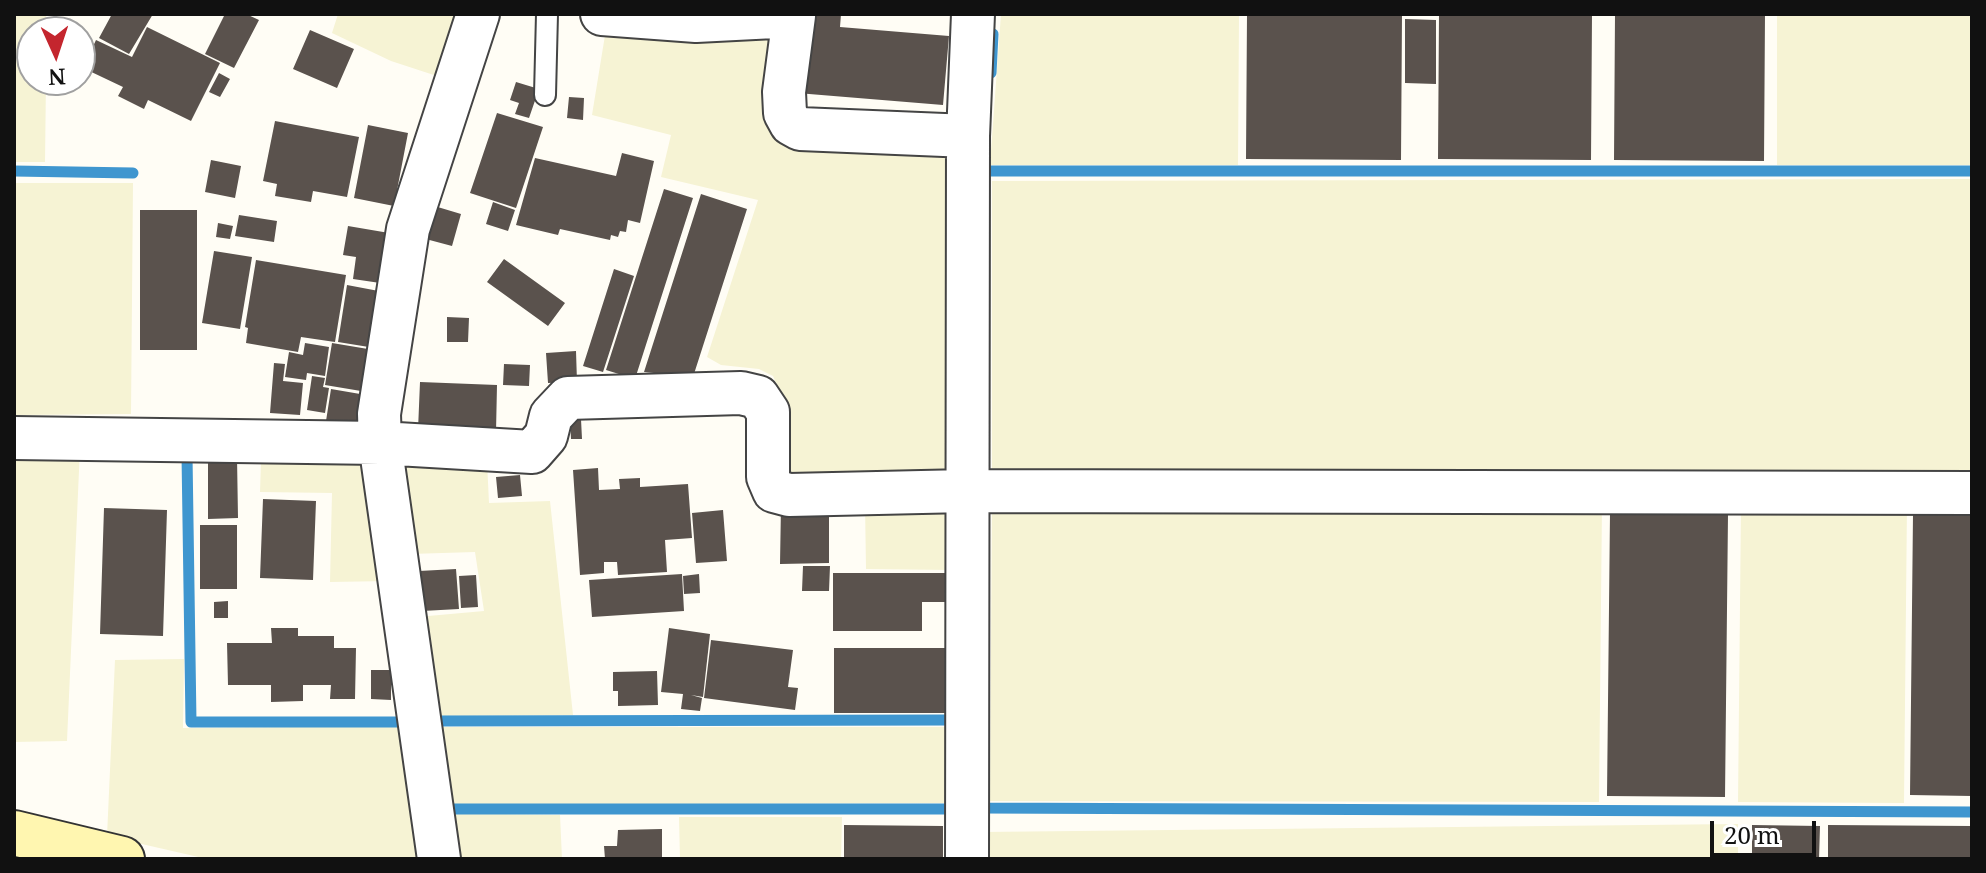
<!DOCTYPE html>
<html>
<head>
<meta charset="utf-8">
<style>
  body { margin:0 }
  #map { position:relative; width:1986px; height:873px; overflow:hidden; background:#fffdf5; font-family:"Noto Serif",serif }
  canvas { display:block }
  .frame { position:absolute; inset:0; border:16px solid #111; pointer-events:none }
  .north { position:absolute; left:16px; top:16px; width:80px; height:80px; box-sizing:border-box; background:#fff; border:2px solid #a0a0a0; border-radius:50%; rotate:177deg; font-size:22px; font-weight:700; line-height:32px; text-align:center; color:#111 }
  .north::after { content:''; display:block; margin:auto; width:28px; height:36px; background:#c4262e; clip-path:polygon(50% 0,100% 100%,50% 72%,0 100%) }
  .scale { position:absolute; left:1710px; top:821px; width:106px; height:36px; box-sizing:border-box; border:4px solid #111; border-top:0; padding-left:10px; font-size:24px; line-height:28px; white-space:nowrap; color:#111; -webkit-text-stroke:6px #fff; paint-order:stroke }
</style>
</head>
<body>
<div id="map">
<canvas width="1986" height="873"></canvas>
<div class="frame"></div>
<div class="north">N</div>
<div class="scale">20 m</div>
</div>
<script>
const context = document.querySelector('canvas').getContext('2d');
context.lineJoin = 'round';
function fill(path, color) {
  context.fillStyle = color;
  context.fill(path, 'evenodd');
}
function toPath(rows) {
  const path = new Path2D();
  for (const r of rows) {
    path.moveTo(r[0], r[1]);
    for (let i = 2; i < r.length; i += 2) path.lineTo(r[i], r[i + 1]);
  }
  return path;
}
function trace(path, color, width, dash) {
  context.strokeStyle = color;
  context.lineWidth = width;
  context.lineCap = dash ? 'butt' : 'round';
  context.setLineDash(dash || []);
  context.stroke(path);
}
fill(toPath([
  [14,14,46,14,46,32,32,32,32,80,46,80,45,162,14,162],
  [338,14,467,14,443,78,391,61,332,33],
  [1001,14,1239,14,1238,165,990,165],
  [1777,14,1972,14,1972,165,1777,165],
  [607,23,782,37,776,117,954,156,953,475,797,486,778,466,779,390,773,376,759,369,721,365,707,357,758,200,661,177,671,135,592,115],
  [1972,179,1972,483,992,481,992,181],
  [14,183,133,183,131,414,14,415],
  [80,448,67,741,14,742,14,449],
  [369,455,389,581,330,582,332,493,260,492,261,461],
  [414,457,487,461,489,503,550,501,573,715,432,716,417,617,484,611,475,552,410,554,396,468],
  [865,504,938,504,951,515,952,570,866,569],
  [992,504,1602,504,1599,802,990,801],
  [1907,504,1904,803,1738,802,1741,505],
  [184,659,183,728,413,726,424,859,207,859,107,836,115,660],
  [435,727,950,727,951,803,445,805],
  [445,813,560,815,562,859,449,859],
  [679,817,842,817,841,859,680,859],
  [1738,824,1738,859,983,859,982,832]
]), '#f6f3d4');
trace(toPath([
  [991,73,993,34],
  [14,171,133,173],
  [986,171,1972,171],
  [187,455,191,722,408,722],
  [433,721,950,720],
  [981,804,981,808,1972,812],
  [445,809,947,809]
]), '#3f96cf', 11);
fill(toPath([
  [112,14,153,14,129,54,99,38],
  [225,14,246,14,259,20,234,68,205,54],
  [803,14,841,14,840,27,949,36,943,105,797,93],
  [1247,14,1402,14,1401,160,1246,159],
  [1439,14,1592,14,1591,160,1438,159],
  [1615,14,1765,14,1764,161,1614,160],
  [1405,19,1436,20,1436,84,1405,83],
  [147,27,220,63,191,121,148,100,144,109,118,96,123,87,83,68,96,40,132,57],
  [310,30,354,49,337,88,293,69],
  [219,73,230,79,220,97,209,92],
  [516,82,539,89,529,118,515,114,519,103,510,100],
  [569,97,584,98,583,120,567,118],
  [497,113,543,127,516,208,470,193],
  [275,121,359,137,347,197,313,191,311,202,275,196,277,184,263,181],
  [368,125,408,133,394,206,354,198],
  [622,153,654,161,640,223,628,220,626,232,620,231,618,237,611,235,610,240,560,229,558,235,516,225,535,158,616,176],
  [211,160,241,166,235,198,205,192],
  [664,189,693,198,635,379,606,370],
  [701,194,747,209,693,377,644,372],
  [493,202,515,210,508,231,486,224],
  [431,205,461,214,452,246,422,238],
  [140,210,197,210,197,350,140,350],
  [239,215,277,221,274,242,235,236],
  [218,223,233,226,230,239,216,237],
  [348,226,395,234,387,284,353,279,356,257,343,255],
  [214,251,252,257,240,329,202,323],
  [504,259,565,303,548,326,487,282],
  [256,260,346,275,335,342,301,337,298,352,246,343,248,328,245,327],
  [614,269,634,276,603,372,583,366],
  [347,285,384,292,375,348,338,342],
  [447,317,469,318,468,342,447,342],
  [305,343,329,347,325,376,307,373,306,380,285,377,289,352,303,355],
  [332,343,374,350,367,392,325,385],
  [576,351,577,382,548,383,546,353],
  [274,363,285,364,283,381,303,383,300,415,270,413],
  [504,364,530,365,529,386,503,385],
  [312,376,325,378,323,387,329,388,325,413,307,410],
  [420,382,497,385,496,432,418,430],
  [331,389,366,395,361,427,326,421],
  [581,419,582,439,571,439,570,420],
  [208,457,237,457,238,518,208,519],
  [598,468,599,490,620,489,619,479,640,478,640,487,688,484,692,538,665,540,667,572,618,575,617,562,604,562,604,573,580,575,573,470],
  [520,475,522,496,498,498,496,477],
  [263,499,316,501,313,580,260,578],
  [781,505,829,505,829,563,780,564],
  [104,508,167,510,163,636,100,634],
  [723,510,727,561,696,563,692,513],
  [1610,513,1728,514,1725,797,1607,796],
  [1913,514,1972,515,1972,796,1910,795],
  [200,525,237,525,237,589,200,589],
  [803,566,830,566,829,591,802,591],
  [456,569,459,609,422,611,419,571],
  [833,573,948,573,948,602,922,602,922,631,833,631],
  [682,574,684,611,592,617,589,580],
  [699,574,700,593,684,594,683,576],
  [476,575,478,607,461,608,459,576],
  [228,601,228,618,214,618,214,602],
  [271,628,298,628,298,636,334,636,334,648,356,648,355,699,330,699,331,685,303,685,303,701,271,702,271,685,228,685,227,643,272,643],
  [669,628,710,634,703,697,691,695,702,698,700,711,681,709,683,694,661,692],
  [711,640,793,650,788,687,798,688,795,710,704,698],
  [834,648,947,648,947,713,834,713],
  [371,670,391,670,391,700,371,699],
  [657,671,658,705,618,706,618,691,613,691,613,672],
  [844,825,943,826,943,859,844,859],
  [1752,825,1820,826,1819,859,1752,859],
  [1828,825,1971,826,1971,859,1828,859],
  [662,829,662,859,605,859,604,846,617,846,618,830]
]), '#5a524d');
const service = toPath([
  [545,95,547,14]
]);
const minor = toPath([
  [602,14,696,21,794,16,784,92,785,113,791,124,800,129,968,136],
  [14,438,380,443,532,452,546,436,551,416,568,398,741,393,758,397,768,412,768,477,774,491,789,495,966,491,1972,493],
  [439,859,380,443,379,414,408,229,478,14],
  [967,859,968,136,973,14]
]);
const secondary = toPath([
  [14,833,122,859]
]);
trace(service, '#444', 24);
trace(minor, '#444', 46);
trace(secondary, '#333', 48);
trace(service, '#fff', 20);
trace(minor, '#fff', 42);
trace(secondary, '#fff6b0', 44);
</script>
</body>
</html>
